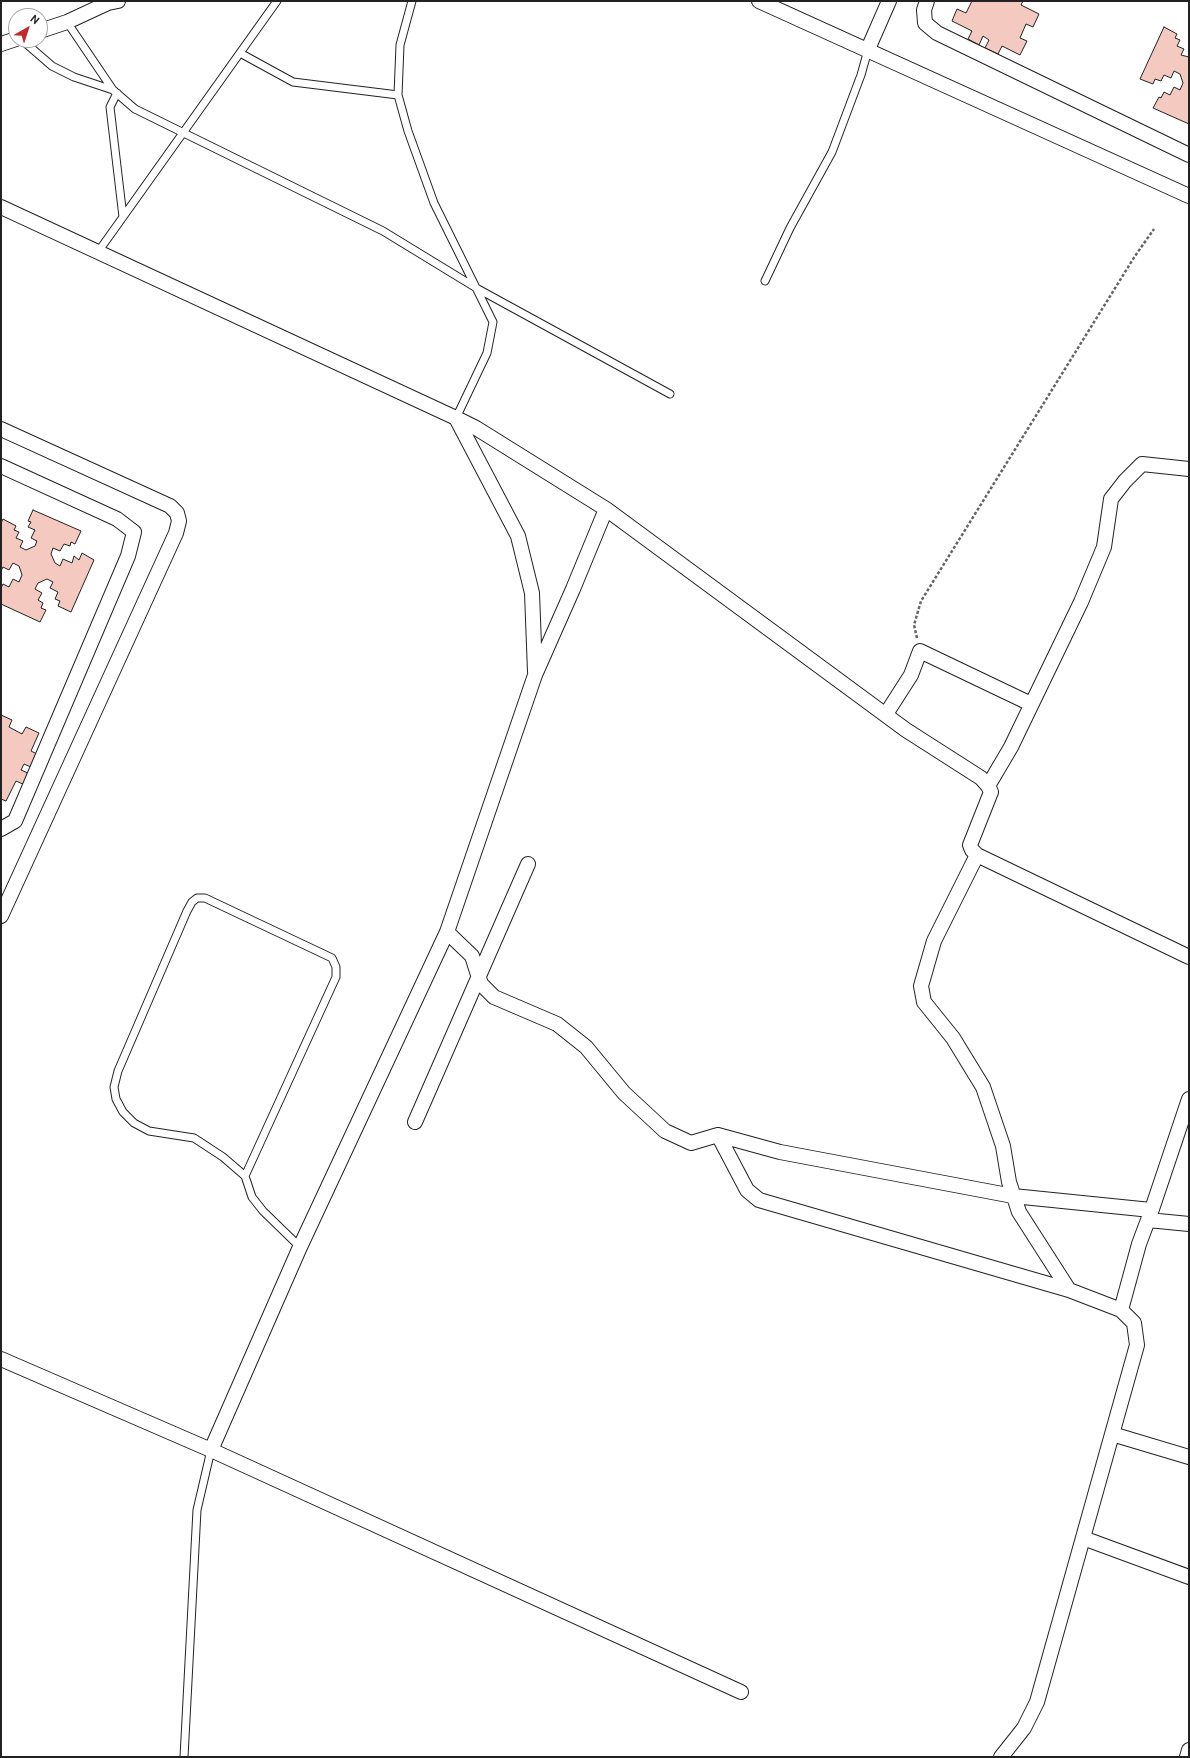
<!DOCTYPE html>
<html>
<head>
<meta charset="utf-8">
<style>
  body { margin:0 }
  #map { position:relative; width:1190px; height:1758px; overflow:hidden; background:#fff; font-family:Cabin,sans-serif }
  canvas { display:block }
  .frame { position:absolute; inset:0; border:2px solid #222; pointer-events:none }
  .north { position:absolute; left:8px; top:8px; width:40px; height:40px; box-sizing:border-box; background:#fff; border:1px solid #a7a7a7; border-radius:50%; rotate:39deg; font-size:11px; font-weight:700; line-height:16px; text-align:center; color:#222 }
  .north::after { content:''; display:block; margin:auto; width:14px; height:18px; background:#c62828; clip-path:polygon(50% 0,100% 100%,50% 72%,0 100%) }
</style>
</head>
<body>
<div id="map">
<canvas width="1190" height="1758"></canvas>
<div class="frame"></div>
<div class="north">N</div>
</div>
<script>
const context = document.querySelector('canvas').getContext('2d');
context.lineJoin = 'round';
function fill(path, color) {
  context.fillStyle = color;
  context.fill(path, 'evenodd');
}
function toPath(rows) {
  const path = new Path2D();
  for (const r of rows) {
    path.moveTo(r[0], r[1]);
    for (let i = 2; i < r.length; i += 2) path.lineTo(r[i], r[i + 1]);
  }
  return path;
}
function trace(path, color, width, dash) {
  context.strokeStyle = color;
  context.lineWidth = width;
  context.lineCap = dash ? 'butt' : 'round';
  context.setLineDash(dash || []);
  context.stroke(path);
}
const building = toPath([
  [972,1,1023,1,1021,5,1039,14,1033,27,1026,24,1020,38,1027,41,1020,55,1002,46,998,54,985,48,989,40,983,36,979,45,968,39,972,31,952,21,957,9,966,13,972,1],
  [1164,27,1177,34,1175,38,1180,40,1177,46,1184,49,1181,55,1189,57,1189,124,1153,108,1159,97,1161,98,1164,92,1170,95,1174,87,1180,90,1183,83,1180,74,1174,71,1171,78,1164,75,1161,81,1155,79,1153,84,1140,79,1164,27],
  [33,510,81,531,75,544,71,542,70,546,64,544,60,551,53,548,51,554,55,563,60,566,63,559,72,563,74,556,79,560,82,553,94,560,71,612,58,606,60,601,55,599,58,592,50,588,53,582,47,579,38,583,35,589,42,593,38,600,43,603,41,608,46,610,40,622,1,604,1,588,3,584,9,587,13,579,19,582,22,575,19,566,13,563,9,570,3,567,1,571,1,523,3,519,16,526,14,530,19,532,16,538,23,541,20,547,26,550,35,546,37,541,31,538,35,530,28,527,31,522,28,521,33,510],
  [1,715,12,720,9,727,22,734,26,727,39,733,31,751,39,755,33,768,24,764,21,770,30,774,25,785,16,781,6,801,1,799,1,715]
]);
fill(building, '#f3c9c0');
trace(building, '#222', 1);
const service = toPath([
  [412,1,400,45,398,95,408,131,434,203,493,322,487,353,456,418],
  [67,22,113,90,135,109,383,231,478,289,670,394],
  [22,40,52,66,74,77,113,90],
  [240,53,293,82,398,95],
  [117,93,110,107,123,217],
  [98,252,277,1],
  [765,281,790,228,832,152,861,75,868,50],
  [245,1176,336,977,336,967,332,958,205,898,197,898,192,902,187,911,118,1071,114,1087,116,1099,123,1112,134,1123,149,1131,194,1138,223,1157,245,1176,252,1197,263,1211,300,1247],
  [184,1757,197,1510,211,1450]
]);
const minor = toPath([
  [759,1,1189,196],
  [927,1,924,10,925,23,937,33,1189,155],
  [40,31,67,22,108,3,118,1],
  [1,44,16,39],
  [868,49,889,1],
  [1,207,456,418,476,428,606,509,906,730,981,778,988,786,991,792,970,845,972,850,977,855,1189,957],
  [456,418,518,536,532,593,535,672],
  [1,429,170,506,177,513,179,521,176,533,1,916],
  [1,466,117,519,134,532,128,556,15,821,1,829],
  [886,714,911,675,920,651,1031,704],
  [988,786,1011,747,1081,602,1104,547,1111,499,1125,481,1142,464,1189,469],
  [977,855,934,941,921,986,924,1002,953,1038,983,1087,1003,1146,1009,1182,1019,1212,1069,1290],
  [447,932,472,956,481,984,494,997,557,1024,586,1047,624,1093,665,1131,691,1143,718,1135,780,1152,1013,1196,1151,1210],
  [415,1122,528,864],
  [718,1135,747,1190,759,1200,1069,1290,1121,1310,1139,1244,1148,1220,1189,1224],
  [1149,1218,1189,1099],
  [1,1359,211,1450,741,1692],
  [1112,1434,1189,1457],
  [211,1450,300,1247,447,932,535,675,573,589,606,509],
  [1083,1538,1189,1577],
  [1001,1757,1024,1728,1037,1702,1137,1345,1134,1323,1121,1310],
  [1187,1757,1189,1750]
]);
trace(service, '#222', 9);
trace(minor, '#222', 16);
trace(toPath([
  [917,638,914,625,921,601,1135,256,1154,229]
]), '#646464', 2.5, [3, 2]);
trace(service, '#fff', 7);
trace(minor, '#fff', 14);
</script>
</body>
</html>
